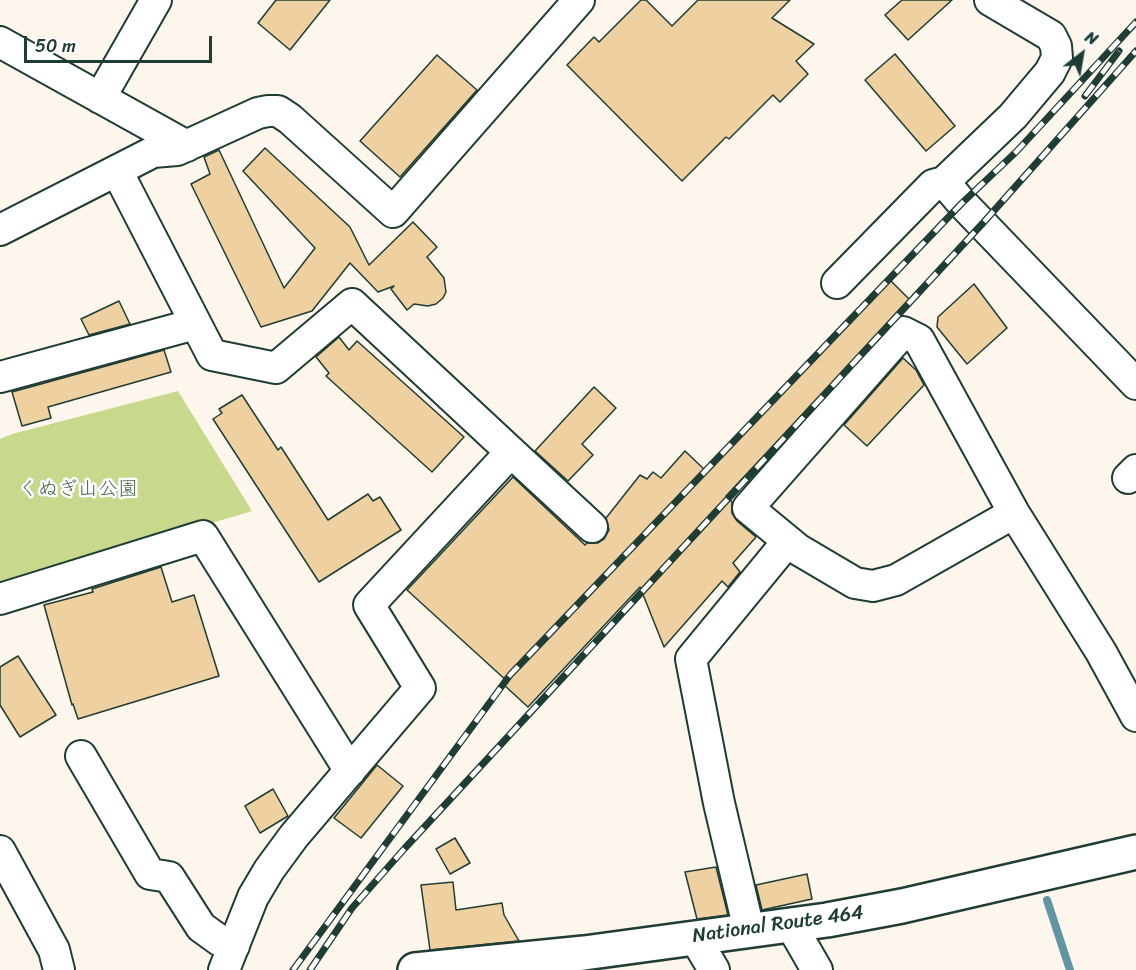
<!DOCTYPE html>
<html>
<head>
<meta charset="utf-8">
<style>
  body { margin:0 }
  #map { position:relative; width:1136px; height:970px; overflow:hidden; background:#fcf6ec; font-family:Sriracha,sans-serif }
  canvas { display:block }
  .north { position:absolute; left:1052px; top:24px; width:60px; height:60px; -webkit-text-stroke:4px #fff; paint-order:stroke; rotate:31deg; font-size:16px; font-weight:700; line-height:24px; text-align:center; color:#1f3d34 }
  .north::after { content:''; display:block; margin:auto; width:21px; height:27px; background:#1f3d34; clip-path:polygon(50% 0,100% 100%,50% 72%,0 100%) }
  .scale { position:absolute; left:24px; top:36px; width:188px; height:27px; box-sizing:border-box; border:3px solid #1f3d34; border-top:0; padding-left:8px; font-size:18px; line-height:21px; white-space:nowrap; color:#1f3d34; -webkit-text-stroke:4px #fff; paint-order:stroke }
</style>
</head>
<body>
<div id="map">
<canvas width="1136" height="970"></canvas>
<div class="north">N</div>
<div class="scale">50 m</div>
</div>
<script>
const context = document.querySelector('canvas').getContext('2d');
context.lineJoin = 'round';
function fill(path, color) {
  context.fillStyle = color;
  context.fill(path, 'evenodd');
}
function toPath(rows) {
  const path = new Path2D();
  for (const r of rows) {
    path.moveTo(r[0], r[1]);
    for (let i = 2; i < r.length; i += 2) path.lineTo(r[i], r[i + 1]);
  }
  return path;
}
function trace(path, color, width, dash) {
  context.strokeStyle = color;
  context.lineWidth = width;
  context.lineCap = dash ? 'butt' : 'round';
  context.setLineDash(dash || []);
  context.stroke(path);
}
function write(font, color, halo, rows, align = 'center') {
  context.font = font + ' Sriracha,"Klee One",sans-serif';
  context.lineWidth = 5;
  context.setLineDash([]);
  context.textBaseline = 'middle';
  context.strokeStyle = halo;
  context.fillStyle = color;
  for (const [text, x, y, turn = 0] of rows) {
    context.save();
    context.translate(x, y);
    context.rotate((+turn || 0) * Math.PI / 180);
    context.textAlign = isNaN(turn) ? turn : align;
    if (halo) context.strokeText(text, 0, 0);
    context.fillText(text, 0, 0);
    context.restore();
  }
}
fill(toPath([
  [178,391,252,511,0,587,0,439,12,434]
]), '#c8d98d');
trace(toPath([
  [1047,900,1070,970]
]), '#6095a3', 8);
const building = toPath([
  [276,0,330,0,290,50,258,23,276,0],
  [641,0,646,0,672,26,698,0,790,0,772,18,814,44,796,61,808,74,780,102,773,95,729,139,726,137,682,181,567,65,594,37,599,42,641,0],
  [902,0,952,0,908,40,885,15,902,0],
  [895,54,955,126,926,151,865,80,895,54],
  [437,55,477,90,400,177,360,141,437,55],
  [265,148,350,227,369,265,413,222,437,247,427,257,444,278,446,292,443,298,436,304,428,306,414,304,407,310,391,289,394,286,378,292,350,263,312,311,261,327,191,184,210,174,204,157,219,150,284,288,315,248,243,171,265,148],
  [889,279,910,300,819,401,817,399,726,496,732,502,732,513,737,521,756,537,733,563,740,572,728,587,722,581,664,647,640,587,528,707,504,685,508,682,407,590,513,477,585,545,587,543,598,543,604,539,609,530,606,518,640,475,647,479,653,472,661,478,685,451,706,471,889,279],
  [974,284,1007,328,967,364,937,327,938,317,974,284],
  [119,301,130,324,89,335,81,319,119,301],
  [339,337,349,350,357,341,464,437,432,472,326,376,329,373,316,357,339,337],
  [164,350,171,372,48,407,51,418,22,426,12,392,164,350],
  [903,358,916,370,924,385,867,446,844,425,903,358],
  [594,387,616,408,582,444,593,455,568,481,535,451,594,387],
  [242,395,278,450,281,447,328,520,368,494,373,501,380,497,401,530,319,582,213,419,222,413,219,409,242,395],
  [161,567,172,602,194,595,219,676,78,719,73,704,72,705,44,605,93,592,92,589,161,567],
  [18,656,56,715,20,737,0,705,0,667,18,656],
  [377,765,403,786,361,838,334,818,377,765],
  [273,789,288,816,260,833,245,806,273,789],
  [455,838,470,863,450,874,436,849,455,838],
  [716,867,728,915,697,919,685,872,716,867],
  [807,874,812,899,762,910,756,885,807,874],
  [453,882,456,910,502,903,504,915,519,941,430,950,421,885,453,882]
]);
fill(building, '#efd0a1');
trace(building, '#1f3d34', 1.5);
const minor = toPath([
  [990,0,1051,36,1056,46,1057,58,1050,72,1013,116,944,182,962,203,1136,384],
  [0,42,187,146],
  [100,98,156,0],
  [117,171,212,355,276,368,352,304,511,452,369,605,420,688,294,836,269,870,253,897,224,970],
  [0,230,153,152,177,150,258,113,268,111,278,111,290,119,393,212,579,0],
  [837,283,933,185,944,182],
  [0,377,195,324],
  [511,452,592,527],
  [1128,478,1136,470],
  [1014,513,896,580,873,586,855,583,799,550,748,508,903,332,919,340,1014,513,1101,652,1136,716],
  [0,599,203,536,350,771],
  [81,756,150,874,169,877,201,927,219,940,234,946],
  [0,851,54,950,59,970],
  [791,925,817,970],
  [749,930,719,803,691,659,788,541],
  [695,938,714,970]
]);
const highway = toPath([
  [415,970,584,953,827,920,902,906,1136,852]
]);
trace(minor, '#1f3d34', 34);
trace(highway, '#1f3d34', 38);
trace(minor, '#fff', 30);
trace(highway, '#fff', 33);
const rail = toPath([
  [1085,96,1119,51],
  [293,970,510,675,962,203,1016,152,1136,22],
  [310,970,352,908,405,848,983,223,1136,51]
]);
trace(rail, '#1f3d34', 7);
trace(rail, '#fff', 4.5, [14]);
write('20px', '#49644a', '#fff', [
  ["くぬぎ山公園",78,490]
]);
write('20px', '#1f3d34', '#fff', [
  ["National Route 464",778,925,-8]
]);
</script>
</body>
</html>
